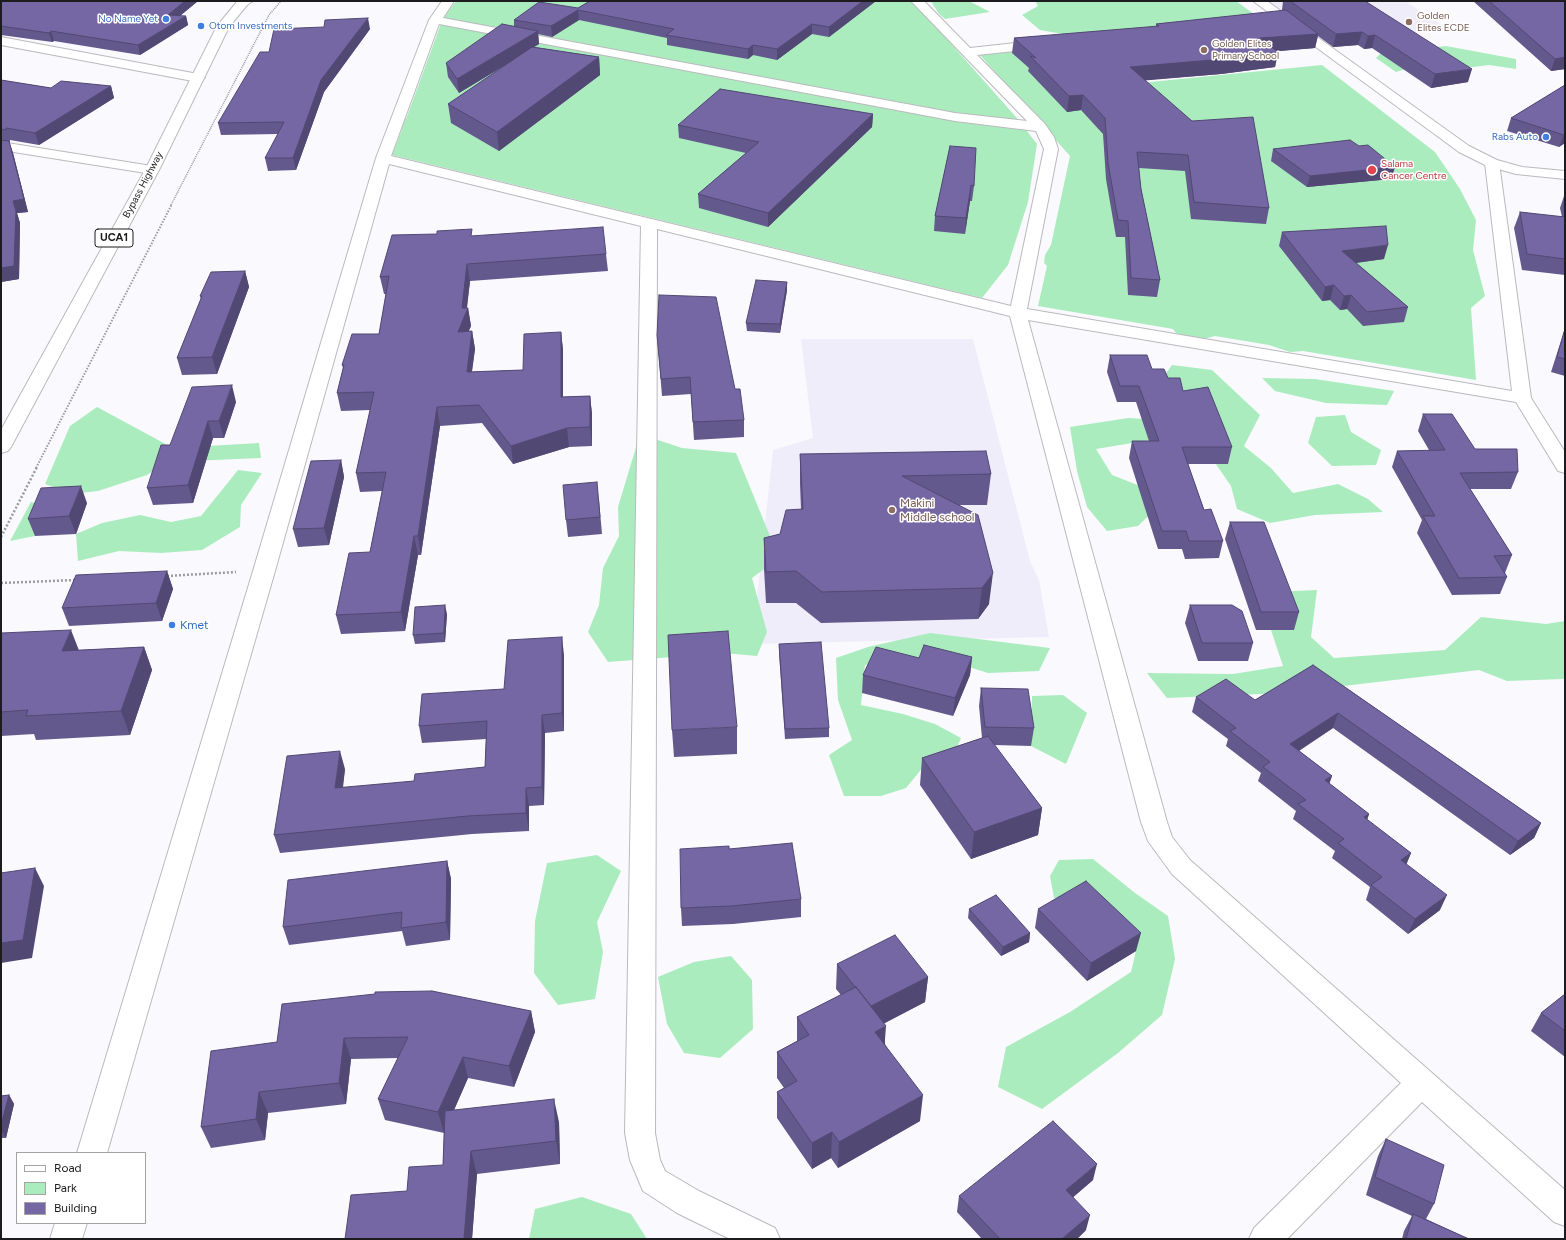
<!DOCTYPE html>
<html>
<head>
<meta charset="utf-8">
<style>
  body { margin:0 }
  #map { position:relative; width:1566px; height:1240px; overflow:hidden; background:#faf9fe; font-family:Figtree,sans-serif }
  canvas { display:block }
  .frame { position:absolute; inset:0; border:2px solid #1c1b1d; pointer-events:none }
  .legend { position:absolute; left:16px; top:1152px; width:130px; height:72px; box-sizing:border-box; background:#fff; border:1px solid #a4a4a5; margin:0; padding:5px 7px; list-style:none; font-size:12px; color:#1c1b1d }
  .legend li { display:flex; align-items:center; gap:8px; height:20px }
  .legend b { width:20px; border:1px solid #a4a4a5 }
</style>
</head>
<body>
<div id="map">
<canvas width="1566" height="1240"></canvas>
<div class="frame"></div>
<ul class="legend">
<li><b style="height:5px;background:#fff"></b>Road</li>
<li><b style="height:11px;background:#aaecbe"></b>Park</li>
<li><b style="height:11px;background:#7467a4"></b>Building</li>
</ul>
</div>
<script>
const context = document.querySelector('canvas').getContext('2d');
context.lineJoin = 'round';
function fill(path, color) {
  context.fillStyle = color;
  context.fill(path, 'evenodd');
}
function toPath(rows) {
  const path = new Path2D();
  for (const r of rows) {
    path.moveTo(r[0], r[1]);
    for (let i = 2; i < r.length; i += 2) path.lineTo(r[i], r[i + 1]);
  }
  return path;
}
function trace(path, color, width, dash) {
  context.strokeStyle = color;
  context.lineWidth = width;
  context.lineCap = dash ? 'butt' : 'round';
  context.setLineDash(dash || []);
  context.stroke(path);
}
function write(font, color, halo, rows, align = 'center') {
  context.font = font + ' Figtree,sans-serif';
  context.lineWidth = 3;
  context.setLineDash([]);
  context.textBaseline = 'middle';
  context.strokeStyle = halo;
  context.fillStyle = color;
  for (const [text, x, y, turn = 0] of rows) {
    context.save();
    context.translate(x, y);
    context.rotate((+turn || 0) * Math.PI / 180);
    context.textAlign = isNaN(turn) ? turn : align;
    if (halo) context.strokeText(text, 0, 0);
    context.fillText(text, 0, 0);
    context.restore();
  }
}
fill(toPath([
  [1405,1,1449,30,1400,34,1301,26,1269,2],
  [801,339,973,339,1030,561,1039,580,1049,637,752,644,773,450,813,438]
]), '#efedfa');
fill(toPath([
  [456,1,913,1,1016,117,1037,144,1028,202,1008,265,982,298,392,155,402,129,398,118,406,119,443,18],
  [929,1,969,1,990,12,945,19,939,14,932,3],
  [1035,1,1236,1,1258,17,1068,35,1040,30,1022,15,1038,6],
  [1097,44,1140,83,1322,65,1435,152,1460,189,1476,220,1473,250,1485,296,1471,308,1476,380,1303,351,1290,352,1269,345,1215,336,1200,340,1176,333,1173,329,1038,306,1047,266,1044,263,1045,255,1051,245,1070,156,979,54],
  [1446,46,1516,59,1516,69,1489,65,1457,69,1416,66,1396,72,1376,58,1381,53],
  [1172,365,1212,370,1260,415,1244,446,1271,468,1293,493,1338,484,1368,499,1383,512,1315,515,1270,523,1237,509,1231,486,1213,460,1144,441,1096,449,1112,475,1168,497,1138,526,1107,531,1087,507,1077,471,1070,427,1128,418,1193,422,1221,417,1161,380],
  [1262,378,1315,379,1394,391,1387,405,1326,403,1275,391],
  [97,407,173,448,259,443,261,458,167,462,147,475,98,491,71,494,45,484,70,426],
  [1345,415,1351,432,1381,450,1376,465,1332,466,1308,443,1316,417],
  [640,434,682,448,736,453,770,536,764,569,752,578,767,632,757,656,724,653,608,662,588,632,599,605,603,568,619,536,618,507],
  [238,470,262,473,241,505,240,527,202,550,161,553,119,551,78,561,76,534,102,523,140,515,171,522,201,516],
  [31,502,48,506,35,536,10,541],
  [1317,590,1311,637,1334,658,1445,650,1481,617,1546,624,1565,621,1565,677,1563,679,1507,681,1479,670,1284,693,1167,698,1147,673,1233,674,1283,666,1269,624,1273,592],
  [930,633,1050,648,1039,671,988,673,937,657,865,665,861,705,903,714,935,724,961,738,953,757,924,766,906,788,881,796,844,796,829,755,852,740,838,700,836,658,868,647],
  [1063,695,1087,713,1066,764,1031,746,1032,696],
  [597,855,621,871,597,922,603,952,595,999,558,1005,534,973,535,921,547,863],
  [1093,859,1135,893,1168,916,1175,959,1162,1015,1118,1053,1042,1109,998,1087,1006,1047,1070,1012,1131,972,1136,951,1083,900,1054,898,1050,876,1059,860],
  [731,956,752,980,753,1029,720,1058,684,1053,667,1024,658,977,694,962],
  [582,1197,631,1214,647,1239,529,1239,535,1209]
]), '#aaecbe');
const street = toPath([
  [442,1,454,1,443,18,955,113,1027,121,911,1,924,1,970,48,1043,40,1047,41,1049,44,1043,48,977,55,1045,124,1054,137,1058,149,1027,309,1512,391,1485,163,1487,160,1497,160,1499,163,1531,398,1565,452,1565,473,1558,471,1516,402,1028,320,1167,822,1172,837,1190,860,1565,1190,1565,1226,1554,1222,1422,1102,1287,1239,1249,1239,1254,1228,1401,1083,1172,874,1148,841,1141,822,1010,316,657,229,655,1133,660,1160,665,1171,699,1191,775,1228,780,1239,730,1239,677,1213,643,1191,630,1160,625,1133,641,226,389,164,275,571,107,1153,77,1153,253,571,376,158,429,20,442,1],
  [439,24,955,121,1036,131,1044,149,1011,306,391,156,439,24],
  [1,37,198,74,205,78,198,82,1,45,1,37],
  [1,142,152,166,157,167,159,170,157,173,152,174,1,150,1,142],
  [55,1223,87,1223,82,1239,50,1239,55,1223]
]);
const secondary = toPath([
  [1253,1,1267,1,1469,146,1497,160,1522,167,1565,171,1565,179,1516,174,1487,166,1459,152,1253,1]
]);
const primary = toPath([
  [236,1,248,1,248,4,229,27,159,170,11,447,8,451,1,453,1,430,145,170,217,26,236,3,236,1]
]);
const highway = toPath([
  [238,1,253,1,242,8,238,7,236,4,238,1]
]);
trace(street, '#bababe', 2);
trace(secondary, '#bababe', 2);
trace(primary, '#bababe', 2);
trace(highway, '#bababe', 2);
trace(toPath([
  [171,205,269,15,281,1]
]), '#9b9a9e', 1.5, [1, 1]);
trace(toPath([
  [36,468,172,204]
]), '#9b9a9e', 2, [1.5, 1.5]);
trace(toPath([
  [1,537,37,467],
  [167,576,236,572],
  [1,583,76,580]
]), '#9b9a9e', 2.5, [2, 2]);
fill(street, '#fff');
fill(secondary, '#fff');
fill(primary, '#fff');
fill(highway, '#fff');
fill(toPath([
  [1,1,198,1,180,16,186,16,188,25,140,55,54,41,52,42,1,35],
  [590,1,876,1,829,37,812,34,777,60,753,55,748,59,667,45,667,38,579,20,552,37,538,34,539,44,534,47,599,57,600,75,499,151,451,123,448,104,511,62,459,93,448,77,446,63,514,27,514,20,578,8],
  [1283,1,1365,1,1468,82,1431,88,1372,48,1364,49,1358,45,1333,47,1318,36,1315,48,1277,51,1278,52,1275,67,1221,74,1145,80,1269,208,1266,224,1191,219,1185,171,1139,168,1141,189,1160,280,1157,297,1128,295,1125,237,1116,237,1106,179,1103,134,1081,110,1067,112,1028,71,1029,68,1012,53,1014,38,1156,27,1156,24,1283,11,1282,10],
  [1473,1,1565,1,1565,69,1551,71],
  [370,29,324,92,296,170,268,171,265,158,278,134,221,135,218,123,269,52],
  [1,80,51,88,111,86,114,98,39,145,10,140,10,142,9,142,13,153,28,212,17,213,20,223,19,279,1,282],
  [1565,85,1565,143,1559,147,1507,131,1511,118],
  [873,114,872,127,768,227,699,208,698,194,746,153,679,138,678,125],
  [950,146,974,186,972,201,970,201,965,234,934,231,935,216],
  [1359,146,1395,167,1391,179,1307,187,1271,161,1273,149],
  [1565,193,1565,275,1522,270,1514,228,1520,212,1562,217,1560,208],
  [1282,232,1384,259,1356,263,1408,307,1404,322,1363,326,1347,309,1340,310,1330,300,1322,301,1279,246],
  [472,236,606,254,608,271,470,281,467,308,468,308,471,326,468,332,472,331,475,349,472,372,523,370,561,332,563,350,563,397,590,396,592,414,592,446,569,447,513,464,482,423,440,426,421,555,418,555,405,631,341,634,336,615,370,552,382,491,360,492,356,473,370,410,341,411,337,393,343,368,342,365,379,334,386,294,384,294,380,277],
  [245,271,249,287,217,374,182,375,177,358,201,299,200,296],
  [787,282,787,290,780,333,747,331,746,323],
  [1564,332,1565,332,1565,376,1551,372,1559,347],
  [657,335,735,389,744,420,744,437,694,440,691,394,662,396],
  [1110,355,1152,369,1168,378,1183,391,1232,447,1228,464,1188,464,1204,510,1223,541,1219,558,1185,559,1182,549,1158,549,1129,458,1132,441,1149,441,1136,402,1117,402,1107,372],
  [236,402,224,438,213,438,193,503,153,505,147,488,170,445],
  [1423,414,1475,449,1518,472,1511,489,1470,489,1512,555,1505,573,1507,577,1500,594,1452,595,1417,533,1422,520,1392,467,1397,451,1429,450,1418,431],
  [800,454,991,474,987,505,960,505,989,604,978,619,821,623,796,603,766,603,764,569,764,538,780,534,801,509,800,484],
  [341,460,344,477,329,545,298,547,293,529],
  [599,500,602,534,568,537,566,520],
  [87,503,76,534,35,536,28,519],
  [1230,522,1299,612,1294,630,1256,630,1225,539],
  [167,571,173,589,162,621,69,626,62,608],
  [1190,605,1253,643,1248,661,1198,661,1185,623],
  [447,614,445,642,415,644,413,635],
  [1,633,79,650,144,647,152,670,130,735,36,740,34,734,1,736],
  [779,644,829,728,829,737,785,739,779,653],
  [564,655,564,731,545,733,544,805,529,806,529,831,472,834,280,853,274,835,345,769,343,788,414,781,485,767,486,739,422,743,419,726,504,689],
  [972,657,970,675,953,716,862,693,863,675,919,658],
  [1313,665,1541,823,1534,838,1510,855,1333,728,1299,751,1332,776,1329,784,1369,814,1367,820,1411,853,1406,864,1440,910,1408,934,1366,900,1370,887,1332,858,1335,851,1293,819,1296,811,1258,781,1261,773,1226,746,1228,739,1192,712,1196,697,1255,700],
  [981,688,1034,728,1031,746,994,745,1042,808,1038,835,971,859,920,785,922,758,982,738,979,706],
  [737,727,737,754,674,757,672,730],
  [447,861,451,879,450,940,406,946,402,931,289,945,283,927],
  [801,899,801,917,733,924,682,926,681,908],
  [969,909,1030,933,1029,942,1001,956,968,918],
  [1038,909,1136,951,1087,981,1035,928],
  [837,964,928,977,925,1002,884,1023,885,1044,920,1121,838,1168,831,1158,812,1169,777,1118,777,1092,784,1088,777,1078,777,1052,797,1041,797,1017,841,995,836,989],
  [375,994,531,1011,535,1032,514,1087,468,1078,454,1110,559,1122,560,1164,477,1174,472,1239,345,1239,407,1191,443,1165,444,1131,444,1133,385,1120,378,1099,398,1058,351,1059,346,1104,268,1113,265,1140,211,1148,201,1127,277,1042],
  [1565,994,1565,1057,1531,1031,1541,1013],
  [9,1095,14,1104,6,1138,1,1138,1,1096],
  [1386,1139,1434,1204,1426,1219,1469,1239,1402,1239,1404,1231,1412,1216,1366,1195,1378,1156],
  [1093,1180,1073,1197,1086,1230,1077,1239,982,1239,957,1212,959,1196]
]), '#64598d');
fill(toPath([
  [185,1,198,1,170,24,168,15],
  [863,1,876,1,829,37,829,27],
  [578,10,579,20,552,37,551,26],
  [186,16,188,25,140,55,138,45],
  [368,18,370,29,324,92,296,170,293,158,321,80],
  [812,24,812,34,777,60,777,49],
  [51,31,54,41,52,42,49,33],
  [538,31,539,44,459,93,457,79],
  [1362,32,1358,45,1333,47,1336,34],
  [1318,34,1315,48,1257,53,1260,38],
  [1375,35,1372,48,1364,49,1368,36],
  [753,45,753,55,748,59,748,49],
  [1278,52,1275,67,1221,74,1127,82,1130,67],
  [599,57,600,75,499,151,497,132],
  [1565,57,1565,69,1551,71,1555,59],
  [1472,69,1468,82,1431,88,1435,74],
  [111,86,114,98,39,145,35,133],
  [1083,95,1081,110,1067,112,1069,96],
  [873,114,872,127,768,227,768,213],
  [1565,134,1565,143,1559,147,1564,135],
  [9,141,13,153,28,212,17,213,20,223,19,279,1,282,1,268,13,201],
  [1395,167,1391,179,1307,187,1310,176],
  [971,185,970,201,965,234,966,218],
  [1388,245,1384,259,1339,265,1342,251],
  [467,264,470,281,466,313,468,308,471,326,461,349,458,332],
  [245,271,249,287,217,374,212,357],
  [787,282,787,290,780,333,780,324],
  [1334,285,1330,300,1322,301,1325,287],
  [1351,295,1347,309,1340,310,1344,296],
  [472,331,475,349,469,390,467,372],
  [561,332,563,350,563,416,561,397],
  [232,385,236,402,224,438,219,421],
  [590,396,592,414,592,446,590,427],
  [437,407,440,426,421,555,418,536],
  [208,421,213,438,193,503,188,485],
  [567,428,569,447,513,464,511,446],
  [341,460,344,477,329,545,324,528],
  [81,486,87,503,76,534,69,516],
  [414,536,418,555,405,631,401,612],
  [167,571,173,589,162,621,156,603],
  [993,573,989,604,978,619,982,588],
  [445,605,447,614,445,642,444,633],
  [71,630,80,653,62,651],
  [562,637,564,655,564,731,562,713],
  [144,647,152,670,130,735,121,711],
  [972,657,970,675,953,716,955,698],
  [1338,713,1333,728,1286,759,1290,744],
  [542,715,545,733,544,805,542,787],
  [340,751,345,769,340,806,335,788],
  [1332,776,1327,790,1325,780],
  [526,788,529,806,529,831,526,813],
  [1042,808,1038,835,971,859,974,832],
  [1369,814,1364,828,1364,817],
  [1541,823,1534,838,1510,855,1518,841],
  [1411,853,1405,868,1401,860],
  [447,861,451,879,450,940,446,922],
  [35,868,44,886,32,958,1,963,1,943],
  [1447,895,1440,910,1408,934,1415,919],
  [1030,933,1029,942,1001,956,1003,947],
  [1141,933,1136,951,1087,981,1091,963],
  [928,977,925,1002,868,1032,870,1007],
  [531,1011,535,1032,514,1087,509,1066],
  [886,1026,884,1053,875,1032],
  [344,1038,351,1059,346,1104,339,1083],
  [463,1057,468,1078,444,1133,438,1112],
  [259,1092,268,1113,265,1140,256,1119],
  [9,1095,14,1104,6,1138,1,1130,1,1125],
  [923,1095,920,1121,838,1168,839,1142],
  [554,1099,559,1122,560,1164,556,1141],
  [832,1132,831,1158,812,1169,812,1143],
  [471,1151,477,1174,472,1239,464,1239],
  [1097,1164,1093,1180,1063,1206,1066,1190],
  [1090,1215,1086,1230,1077,1239,1062,1239]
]), '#514873');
const building = toPath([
  [1,1,185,1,168,15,186,16,138,45,51,31,49,33,1,26,1,1],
  [590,1,863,1,829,27,812,24,777,49,753,45,748,49,666,35,674,29,578,10,551,26,514,20,539,2,578,8,590,1],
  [1290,1,1365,1,1472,69,1435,74,1375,35,1368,36,1362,32,1336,34,1290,1],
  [1489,1,1565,1,1565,57,1555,59,1489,1],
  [1286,10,1318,34,1260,38,1278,52,1224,59,1130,67,1192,121,1253,117,1269,208,1194,202,1188,155,1137,152,1141,189,1160,280,1131,278,1128,221,1118,220,1108,163,1105,118,1083,95,1069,96,1030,56,1036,58,1014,38,1159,26,1156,24,1286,10],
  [368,18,321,80,293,158,265,158,284,122,218,123,260,52,269,52,274,29,324,27,325,20,368,18],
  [502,24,538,31,457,79,446,63,502,24],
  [532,47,599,57,497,132,448,104,532,47],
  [1,80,51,88,61,81,111,86,35,133,6,128,6,130,1,129,1,80],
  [1565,85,1565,134,1564,135,1511,118,1565,85],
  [720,89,873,114,768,213,698,194,759,142,678,125,720,89],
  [1,140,9,141,24,199,13,201,16,211,14,266,1,268,1,140],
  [1350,140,1359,146,1368,145,1395,167,1310,176,1273,149,1350,140],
  [950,146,976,148,974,186,971,185,966,218,935,216,950,146],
  [1520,212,1565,217,1565,259,1527,254,1520,212],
  [1386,226,1388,245,1342,251,1408,307,1367,312,1351,295,1344,296,1334,285,1325,287,1282,232,1386,226],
  [603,227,606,254,467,264,462,308,468,308,458,332,472,331,467,372,523,370,524,334,561,332,561,397,590,396,590,427,567,428,511,446,479,405,437,407,418,536,414,536,401,612,336,615,349,553,370,552,386,472,356,473,374,392,337,393,344,365,342,365,352,334,379,334,389,276,380,277,392,235,437,234,437,231,472,229,471,236,603,227],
  [245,271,212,357,177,358,202,296,200,296,211,272,245,271],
  [756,280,787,282,780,324,746,323,756,280],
  [659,295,716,297,735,389,740,389,744,420,693,422,690,377,661,379,657,335,659,295],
  [1564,332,1565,332,1565,359,1557,357,1564,332],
  [1110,355,1147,355,1152,369,1164,369,1168,378,1180,378,1183,391,1208,387,1232,447,1182,447,1204,510,1211,509,1223,541,1189,541,1186,531,1162,531,1132,441,1159,441,1139,386,1120,386,1110,355],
  [232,385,219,421,208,421,188,485,147,488,161,445,170,445,192,387,232,385],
  [1423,414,1452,414,1475,449,1517,449,1518,472,1460,473,1512,555,1494,556,1507,577,1459,578,1423,516,1435,516,1397,451,1445,450,1423,414],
  [986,451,991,474,902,476,978,515,993,573,982,588,822,592,796,571,766,572,764,538,780,534,786,510,803,509,800,454,986,451],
  [341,460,324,528,293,529,311,461,341,460],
  [597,482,600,517,566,520,563,485,597,482],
  [81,486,69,516,28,519,41,488,81,486],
  [1230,522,1264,522,1299,612,1261,612,1230,522],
  [167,571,156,603,62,608,76,575,167,571],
  [445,605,444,633,413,635,415,607,445,605],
  [1190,605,1232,605,1242,611,1253,643,1202,643,1190,605],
  [71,630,62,651,144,647,121,711,26,716,28,710,1,712,1,633,71,630],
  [728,631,737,727,672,730,668,635,728,631],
  [562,637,562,713,542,715,542,787,526,788,526,813,468,816,274,835,287,756,340,751,335,788,414,781,415,774,485,767,487,721,419,726,422,694,504,689,508,640,562,637],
  [821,642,829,728,785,729,779,644,821,642],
  [924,645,972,657,955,698,863,675,876,647,919,658,924,645],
  [1313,665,1541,823,1518,841,1338,713,1290,744,1332,776,1325,780,1369,814,1364,817,1411,853,1401,860,1447,895,1415,919,1371,885,1382,877,1338,843,1344,839,1298,804,1306,800,1263,767,1270,762,1230,731,1236,728,1196,697,1226,679,1255,700,1313,665],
  [981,688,1028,689,1034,728,985,727,981,688],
  [988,736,1042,808,974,832,922,758,988,736],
  [792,843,801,899,732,906,681,908,680,849,729,846,729,849,792,843],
  [447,861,446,922,401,928,402,912,283,927,288,880,447,861],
  [35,868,23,940,1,943,1,873,35,868],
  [1086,881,1141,933,1091,963,1038,909,1086,881],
  [996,895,1030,933,1003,947,969,909,996,895],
  [895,935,928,977,871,1006,856,987,855,987,837,964,895,935],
  [856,987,886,1026,875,1032,923,1095,839,1142,832,1132,812,1143,777,1092,797,1081,777,1052,809,1035,797,1017,856,987],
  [432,991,531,1011,509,1066,463,1057,438,1112,378,1099,408,1037,344,1038,339,1083,259,1092,256,1119,201,1127,211,1051,277,1042,282,1004,375,994,375,992,432,991],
  [1565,994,1565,1031,1541,1013,1565,994],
  [9,1095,1,1125,1,1096,9,1095],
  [554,1099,556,1141,471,1151,464,1239,345,1239,351,1195,407,1191,409,1167,443,1165,445,1111,554,1099],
  [1053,1121,1097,1164,1066,1190,1090,1215,1062,1239,1000,1239,959,1196,1053,1121],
  [1386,1139,1444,1165,1434,1204,1375,1177,1386,1139],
  [1413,1214,1469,1239,1406,1239,1413,1214]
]);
fill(building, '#7467a4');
trace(building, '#514873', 1);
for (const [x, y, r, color] of [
  [166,19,4,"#3f7fe0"],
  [1409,22,4,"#8d6e63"],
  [201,26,4,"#3f7fe0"],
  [1204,50,4,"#8d6e63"],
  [1546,137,4,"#3f7fe0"],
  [1372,170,5,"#e0444e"],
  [892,510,4,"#8d6e63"],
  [172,625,4,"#3f7fe0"]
]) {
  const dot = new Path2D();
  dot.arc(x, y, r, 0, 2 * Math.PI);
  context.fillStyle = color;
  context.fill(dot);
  trace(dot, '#fff', 1.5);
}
write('10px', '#785e54', '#fff', [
  ["Golden",1417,16],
  ["Elites ECDE",1417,28],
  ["Golden Elites",1212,44],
  ["Primary School",1212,56]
], 'left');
write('10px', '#366cbe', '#fff', [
  ["No Name Yet",158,19],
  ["Otom Investments",209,26,"left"],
  ["Rabs Auto",1538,137]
], 'right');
write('10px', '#be3a42', '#fff', [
  ["Salama",1381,164],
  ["Cancer Centre",1381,176]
], 'left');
write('10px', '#1c1b1d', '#fff', [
  ["Bypass Highway",143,185,-62]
]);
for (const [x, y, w] of [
  [114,238,38]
]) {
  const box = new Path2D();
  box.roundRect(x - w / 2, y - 9, w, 18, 3);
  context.fillStyle = '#fff';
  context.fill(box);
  trace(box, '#1c1b1d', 1);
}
write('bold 11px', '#1c1b1d', null, [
  ["UCA1",114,238]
]);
write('12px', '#785e54', '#fff', [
  ["Makini",900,503],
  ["Middle school",900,517]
], 'left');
write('12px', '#366cbe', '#fff', [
  ["Kmet",180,625]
], 'left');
</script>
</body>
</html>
